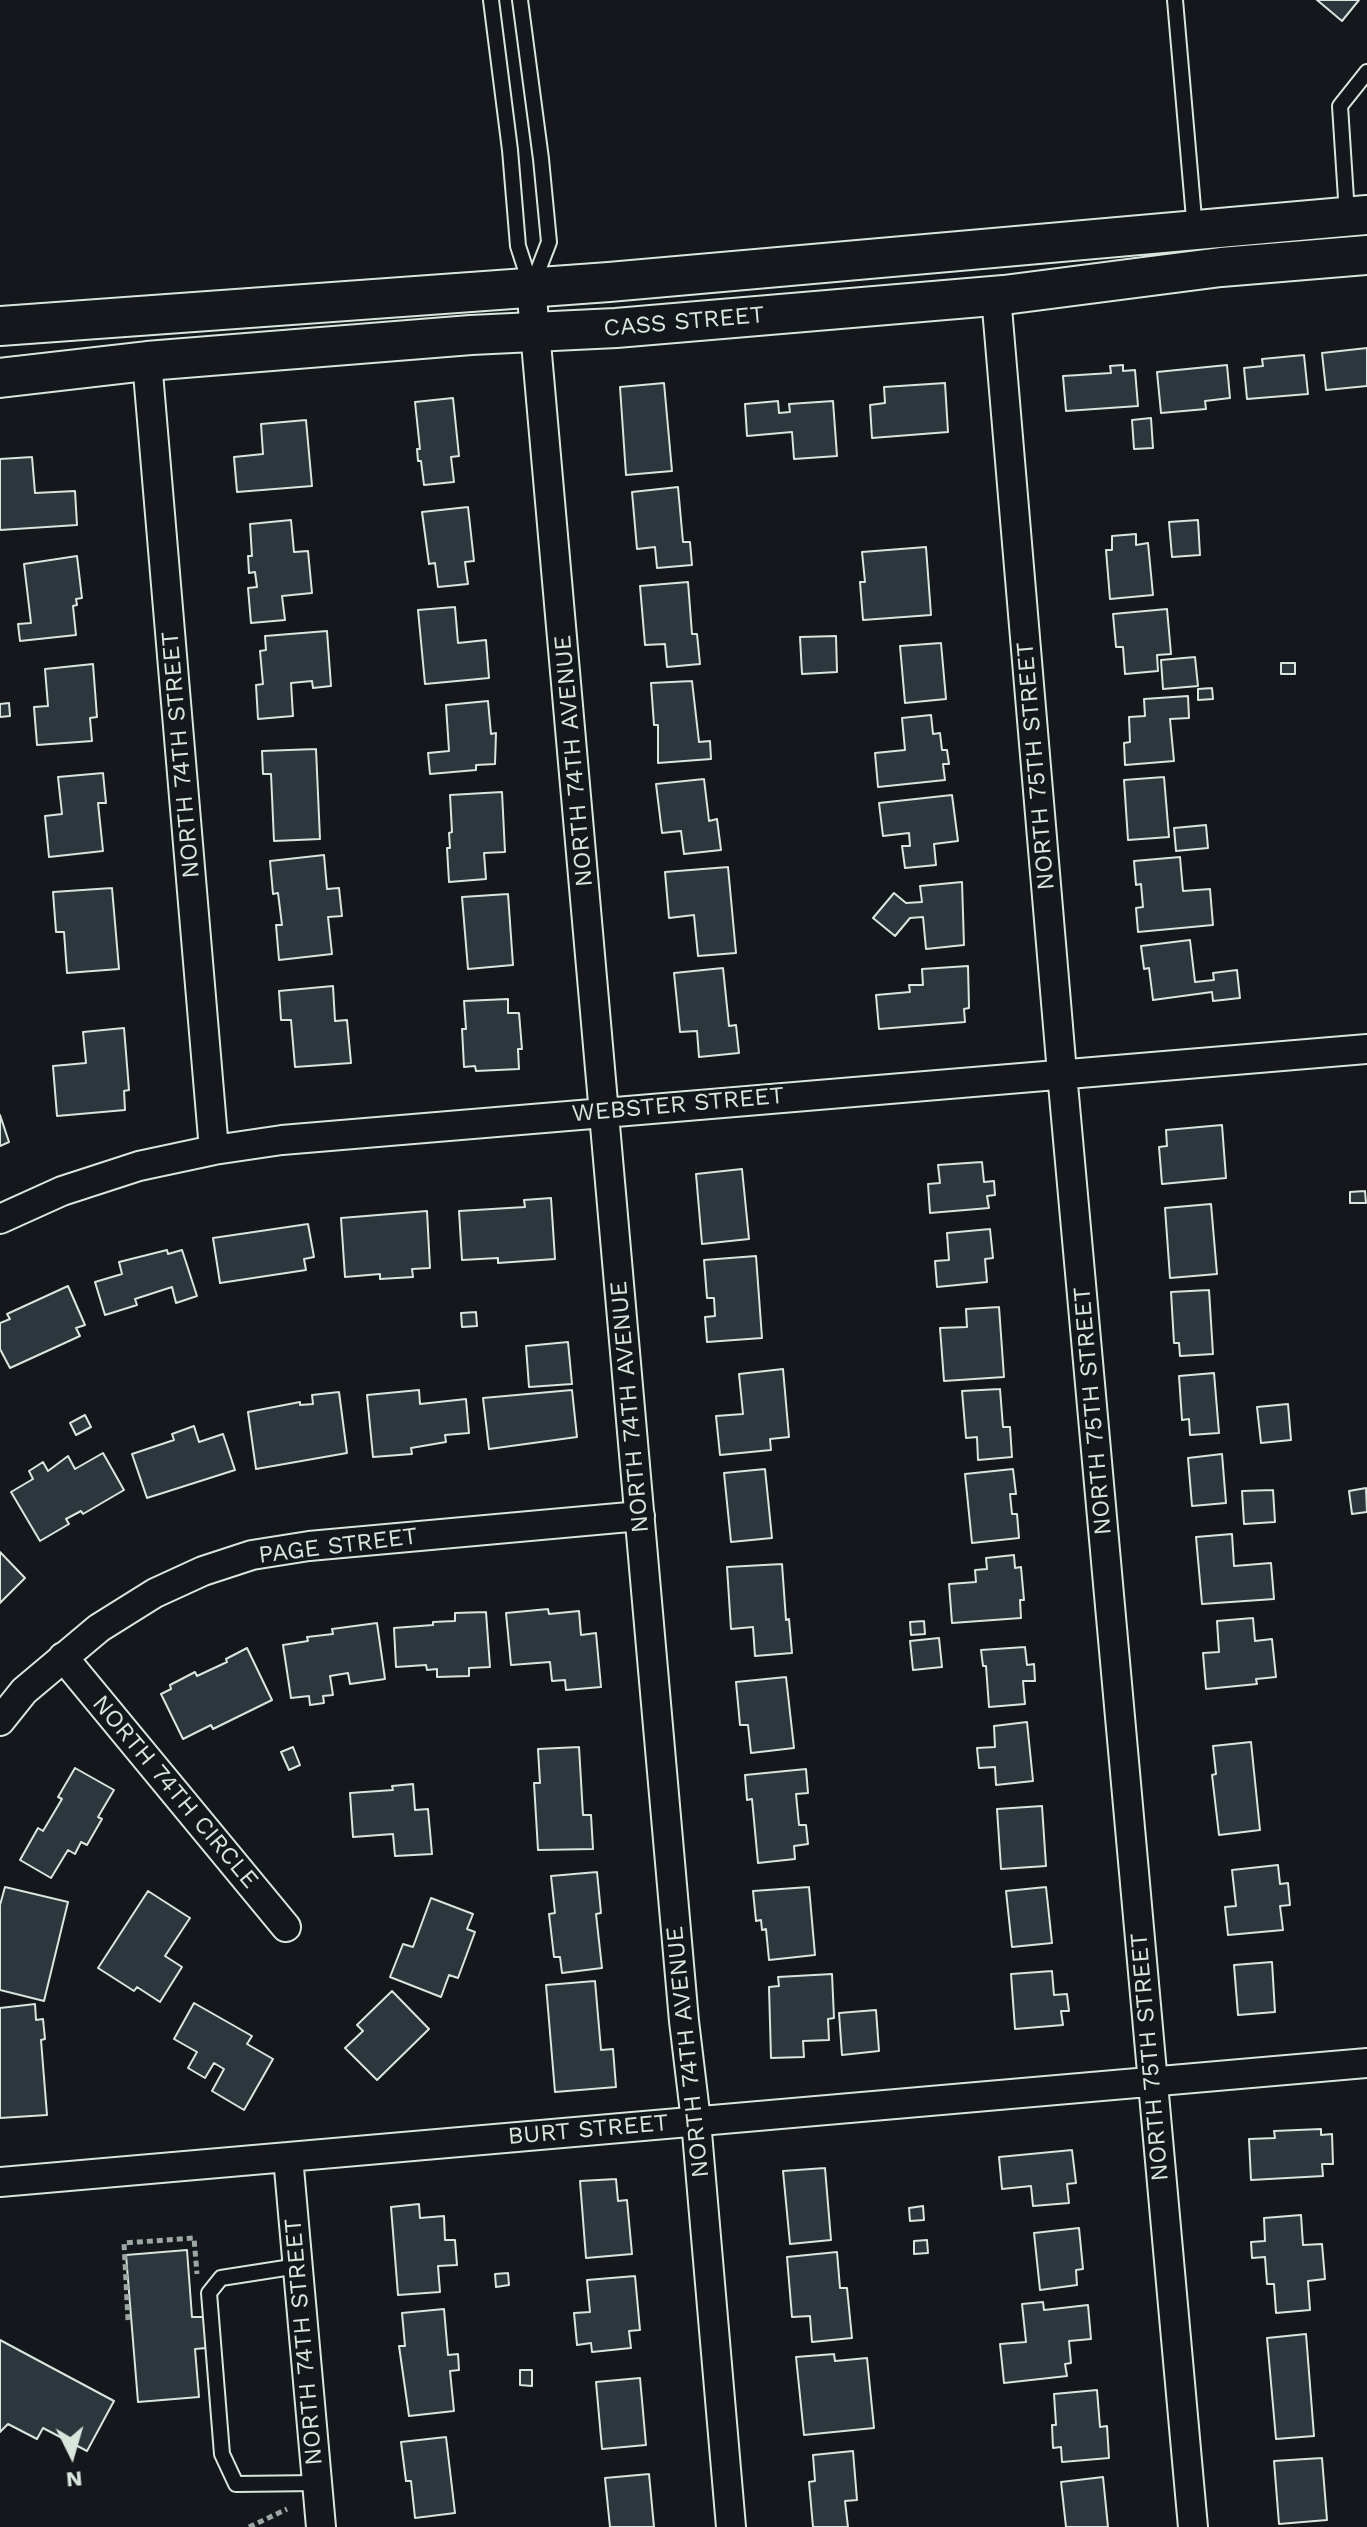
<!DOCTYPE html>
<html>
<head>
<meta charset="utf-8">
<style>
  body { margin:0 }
  #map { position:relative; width:1367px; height:2527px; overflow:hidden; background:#14181c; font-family:"Work Sans",sans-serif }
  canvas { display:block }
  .north { position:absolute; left:32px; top:2415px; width:80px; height:80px; -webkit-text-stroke:6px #14181c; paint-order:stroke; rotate:175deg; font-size:22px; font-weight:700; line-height:32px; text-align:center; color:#d8e6dc }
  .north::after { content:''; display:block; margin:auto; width:28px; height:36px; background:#d8e6dc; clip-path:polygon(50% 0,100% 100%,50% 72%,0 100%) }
</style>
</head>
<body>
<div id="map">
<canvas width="1367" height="2527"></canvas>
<div class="north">N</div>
</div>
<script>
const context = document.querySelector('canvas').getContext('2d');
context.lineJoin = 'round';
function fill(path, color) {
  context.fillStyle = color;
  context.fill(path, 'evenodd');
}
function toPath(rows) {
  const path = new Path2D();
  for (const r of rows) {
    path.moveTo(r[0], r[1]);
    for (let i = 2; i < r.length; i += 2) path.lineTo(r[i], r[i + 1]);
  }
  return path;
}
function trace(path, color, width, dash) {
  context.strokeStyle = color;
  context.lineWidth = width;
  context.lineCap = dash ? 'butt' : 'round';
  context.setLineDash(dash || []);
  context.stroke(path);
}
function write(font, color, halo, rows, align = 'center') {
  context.font = font + ' "Work Sans",sans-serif';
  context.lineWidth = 6;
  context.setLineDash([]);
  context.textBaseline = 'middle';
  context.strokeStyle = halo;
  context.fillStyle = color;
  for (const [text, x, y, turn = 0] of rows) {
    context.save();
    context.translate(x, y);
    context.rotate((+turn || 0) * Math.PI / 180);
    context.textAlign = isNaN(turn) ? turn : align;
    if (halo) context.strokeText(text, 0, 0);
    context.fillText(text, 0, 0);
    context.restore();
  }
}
const building = toPath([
  [1317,0,1359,0,1342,21,1317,0],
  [1367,348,1367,386,1326,390,1322,353,1367,348],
  [1304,355,1308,394,1247,399,1244,368,1263,366,1262,359,1304,355],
  [1123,365,1123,371,1135,370,1138,406,1066,411,1063,376,1111,373,1110,366,1123,365],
  [1227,365,1230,398,1205,401,1206,409,1161,413,1157,372,1227,365],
  [664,383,672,471,626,475,620,387,664,383],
  [945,383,948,432,872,438,870,405,885,403,884,387,945,383],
  [453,398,459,456,451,457,454,482,424,485,421,461,418,461,417,449,420,449,415,402,453,398],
  [778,401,779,413,790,412,789,404,833,401,837,456,794,459,792,432,747,436,745,404,778,401],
  [1151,418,1153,448,1134,449,1132,420,1151,418],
  [306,420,312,486,237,492,234,457,263,454,261,424,306,420],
  [32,457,35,493,75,491,77,525,0,530,0,459,32,457],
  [678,487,683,542,690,542,692,565,657,568,655,547,637,549,632,492,678,487],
  [468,507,474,561,465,562,468,584,438,587,435,563,429,564,422,512,468,507],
  [291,520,294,552,308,551,312,593,282,596,285,620,251,623,248,588,257,587,255,572,249,573,248,556,252,556,250,524,291,520],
  [1198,520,1200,555,1172,557,1169,522,1198,520],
  [1136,534,1136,545,1148,543,1153,595,1110,599,1106,550,1112,550,1112,536,1136,534],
  [926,547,931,615,863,620,860,582,865,582,862,552,926,547],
  [77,556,82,598,76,599,77,605,73,606,76,635,20,641,18,624,31,623,24,564,77,556],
  [688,582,692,634,697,634,700,664,667,667,665,644,645,645,640,586,688,582],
  [455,607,458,643,486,640,489,678,425,684,418,610,455,607],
  [1167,609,1171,654,1157,655,1158,671,1125,674,1123,647,1116,647,1113,614,1167,609],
  [327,631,331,686,313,688,312,681,291,683,293,716,258,719,256,685,263,684,260,651,266,650,265,636,327,631],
  [836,636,837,672,802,674,800,637,836,636],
  [941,643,946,699,905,703,900,646,941,643],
  [1195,657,1198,686,1163,689,1161,660,1195,657],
  [1281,663,1295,663,1295,674,1281,674,1281,663],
  [93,664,97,717,90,718,92,741,37,745,34,707,48,706,45,669,93,664],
  [692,681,699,742,710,741,711,759,658,763,658,725,654,725,651,683,692,681],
  [1212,688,1213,699,1198,700,1198,689,1212,688],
  [1188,696,1189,718,1170,719,1174,761,1125,765,1124,743,1130,742,1129,717,1145,716,1144,699,1188,696],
  [488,701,491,734,496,733,495,764,476,765,476,770,430,774,428,753,449,751,446,705,488,701],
  [9,703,10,716,0,717,0,704,9,703],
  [931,715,933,734,940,733,942,750,947,750,949,764,943,764,945,780,878,787,875,753,905,750,902,718,931,715],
  [316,749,320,839,274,841,271,774,263,774,262,751,316,749],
  [103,773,106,803,98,803,103,851,49,857,45,816,62,814,58,777,103,773],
  [1164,777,1169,837,1128,840,1124,780,1164,777],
  [704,779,709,821,717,819,721,850,684,854,681,831,662,833,656,784,704,779],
  [502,792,505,852,484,853,486,879,449,882,447,848,450,848,449,833,452,832,450,795,502,792],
  [952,795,958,841,934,844,936,865,905,868,902,846,910,846,909,833,883,836,879,803,952,795],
  [1206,825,1208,848,1176,851,1174,828,1206,825],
  [324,855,327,889,339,888,342,916,328,917,332,954,279,960,276,925,282,925,278,893,273,894,270,861,324,855],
  [1180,857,1183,891,1210,889,1213,925,1138,932,1136,908,1143,907,1141,884,1136,885,1134,861,1180,857],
  [728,867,736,953,698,956,694,915,669,918,665,872,728,867],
  [962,882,964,945,926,949,923,917,910,918,895,936,873,918,894,893,906,903,922,902,920,886,962,882],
  [112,888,119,969,67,973,64,932,56,932,53,892,112,888],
  [508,894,513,965,468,969,462,897,508,894],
  [1190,940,1195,982,1214,980,1213,973,1237,970,1240,998,1213,1001,1212,992,1153,1000,1149,968,1144,969,1141,946,1190,940],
  [968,966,969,1008,964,1009,965,1022,879,1029,876,995,910,992,909,985,923,985,922,969,968,966],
  [723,968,729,1026,736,1025,739,1053,699,1057,697,1031,680,1032,674,973,723,968],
  [333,986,335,1021,347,1020,351,1063,295,1067,291,1020,281,1020,279,991,333,986],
  [508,999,508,1013,519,1013,522,1049,518,1049,519,1069,476,1071,475,1066,464,1067,462,1029,466,1029,464,1001,508,999],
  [124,1028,129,1090,124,1091,125,1110,57,1116,53,1066,86,1063,83,1032,124,1028],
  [0,1115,9,1142,0,1146,0,1115],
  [1222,1125,1226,1178,1162,1184,1159,1147,1167,1146,1166,1130,1222,1125],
  [982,1162,984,1182,994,1181,995,1195,987,1196,989,1208,930,1213,928,1184,940,1183,938,1165,982,1162],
  [742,1169,749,1239,702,1244,696,1174,742,1169],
  [1365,1191,1366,1203,1350,1203,1350,1192,1365,1191],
  [551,1198,555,1259,498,1263,498,1258,462,1260,459,1211,525,1207,524,1200,551,1198],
  [1211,1204,1217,1274,1170,1278,1165,1208,1211,1204],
  [427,1211,430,1268,412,1269,413,1277,380,1279,380,1274,345,1277,341,1218,427,1211],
  [308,1224,314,1257,304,1259,306,1270,220,1283,213,1238,308,1224],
  [990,1229,993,1258,985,1259,987,1282,937,1287,935,1261,949,1260,947,1233,990,1229],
  [167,1250,168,1254,182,1250,197,1296,176,1303,172,1287,135,1299,137,1305,105,1315,95,1282,122,1274,119,1262,167,1250],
  [756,1256,762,1338,707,1342,705,1317,715,1316,714,1298,707,1298,704,1260,756,1256],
  [68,1286,85,1325,76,1328,80,1336,10,1368,0,1349,0,1323,10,1319,7,1314,68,1286],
  [1209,1290,1213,1354,1180,1356,1179,1343,1174,1343,1171,1292,1209,1290],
  [999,1307,1004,1377,944,1381,940,1328,967,1327,966,1309,999,1307],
  [476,1312,477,1326,462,1327,461,1313,476,1312],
  [568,1342,572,1384,529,1387,526,1346,568,1342],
  [783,1369,789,1437,770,1439,771,1450,720,1455,716,1416,743,1414,739,1374,783,1369],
  [1214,1373,1219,1433,1190,1435,1189,1419,1182,1420,1179,1376,1214,1373],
  [1000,1389,1003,1427,1010,1427,1012,1457,978,1460,977,1437,966,1438,962,1391,1000,1389],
  [419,1390,420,1404,466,1399,469,1433,445,1435,446,1442,411,1448,412,1454,373,1457,367,1395,419,1390],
  [572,1390,577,1437,489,1449,483,1398,572,1390],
  [339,1392,347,1453,256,1469,248,1412,300,1402,300,1405,313,1404,312,1395,339,1392],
  [1288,1404,1291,1440,1261,1443,1257,1407,1288,1404],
  [85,1415,91,1427,76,1435,70,1423,85,1415],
  [194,1426,199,1442,223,1434,235,1470,147,1498,132,1454,174,1440,172,1434,194,1426],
  [103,1453,124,1490,83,1514,81,1511,66,1519,69,1524,40,1541,11,1492,33,1479,29,1471,43,1462,48,1471,68,1456,75,1469,103,1453],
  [1222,1454,1226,1503,1192,1506,1188,1458,1222,1454],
  [765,1469,772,1538,731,1542,724,1473,765,1469],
  [1013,1469,1016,1494,1010,1494,1012,1514,1017,1514,1019,1538,972,1543,965,1474,1013,1469],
  [1366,1488,1367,1512,1352,1514,1349,1491,1366,1488],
  [1273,1490,1275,1522,1244,1524,1242,1491,1273,1490],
  [1232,1534,1234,1566,1271,1563,1274,1599,1202,1604,1196,1537,1232,1534],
  [0,1552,25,1578,0,1603,0,1552],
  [1014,1555,1015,1568,1021,1567,1024,1600,1020,1600,1021,1618,952,1623,949,1584,976,1582,975,1570,987,1569,986,1558,1014,1555],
  [782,1564,786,1620,789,1619,792,1653,755,1656,753,1627,731,1629,727,1567,782,1564],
  [548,1609,549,1614,579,1611,581,1635,596,1633,601,1687,566,1690,565,1680,552,1681,550,1662,511,1665,506,1613,548,1609],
  [486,1612,490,1667,469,1668,469,1676,437,1677,437,1669,427,1670,426,1665,396,1667,394,1628,433,1625,433,1622,455,1621,455,1613,486,1612],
  [1253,1618,1255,1641,1272,1639,1276,1677,1256,1679,1257,1684,1206,1689,1203,1653,1219,1652,1217,1621,1253,1618],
  [924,1621,925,1634,911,1635,910,1622,924,1621],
  [377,1623,385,1679,350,1684,348,1673,330,1676,333,1695,323,1696,324,1703,310,1705,309,1696,291,1698,283,1645,308,1641,307,1637,333,1634,332,1629,377,1623],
  [939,1638,942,1667,913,1670,910,1641,939,1638],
  [1025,1647,1027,1665,1034,1664,1035,1681,1023,1681,1025,1704,989,1707,986,1666,983,1666,981,1650,1025,1647],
  [247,1648,272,1700,213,1729,211,1725,183,1739,161,1694,171,1689,170,1685,195,1672,197,1676,227,1662,226,1659,247,1648],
  [786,1677,794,1748,751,1753,748,1725,740,1725,736,1682,786,1677],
  [1027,1722,1033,1781,996,1785,995,1767,979,1768,977,1748,995,1747,994,1726,1027,1722],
  [1251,1742,1260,1830,1219,1835,1212,1775,1216,1774,1213,1746,1251,1742],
  [293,1747,300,1765,289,1770,281,1752,293,1747],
  [579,1747,583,1815,591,1815,593,1849,538,1850,534,1783,540,1783,538,1749,579,1747],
  [75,1768,114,1790,98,1817,102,1819,87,1845,81,1842,75,1854,68,1850,51,1878,20,1860,38,1828,43,1831,62,1799,58,1797,75,1768],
  [806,1769,808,1793,796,1794,799,1825,806,1825,808,1844,794,1846,795,1859,758,1863,752,1799,747,1800,745,1775,806,1769],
  [413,1784,415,1810,428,1809,432,1854,395,1856,393,1834,353,1837,350,1793,393,1790,392,1786,413,1784],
  [1042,1806,1046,1866,1001,1869,997,1809,1042,1806],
  [1278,1865,1280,1884,1288,1883,1290,1905,1280,1906,1283,1930,1228,1935,1225,1907,1236,1906,1232,1870,1278,1865],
  [597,1872,601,1913,596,1914,602,1968,562,1973,560,1957,554,1957,549,1914,555,1913,551,1876,597,1872],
  [5,1887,68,1902,44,2001,0,1990,0,1905,5,1887],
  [809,1887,815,1955,769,1960,766,1929,762,1930,761,1920,756,1921,753,1891,809,1887],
  [1046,1887,1052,1943,1012,1947,1006,1891,1046,1887],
  [148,1891,190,1918,165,1956,182,1967,160,2002,137,1987,134,1991,98,1968,148,1891],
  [431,1898,473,1914,467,1929,475,1932,458,1978,449,1975,441,1997,390,1977,403,1944,413,1947,431,1898],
  [1272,1962,1275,2012,1238,2015,1234,1965,1272,1962],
  [1052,1971,1054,1995,1067,1994,1069,2011,1061,2011,1063,2025,1015,2029,1011,1974,1052,1971],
  [832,1974,834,2018,828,2019,829,2040,803,2041,804,2057,771,2058,769,1987,779,1986,778,1977,832,1974],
  [595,1981,601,2050,613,2049,616,2087,555,2092,546,1985,595,1981],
  [392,1991,429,2029,377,2080,345,2048,363,2031,357,2025,392,1991],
  [194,2003,252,2036,247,2044,273,2059,244,2110,212,2091,224,2069,214,2063,205,2078,188,2068,197,2052,174,2039,194,2003],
  [35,2004,36,2020,43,2019,45,2039,41,2040,47,2115,0,2118,0,2008,35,2004],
  [876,2010,879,2051,842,2055,839,2013,876,2010],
  [1321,2129,1321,2135,1332,2134,1333,2164,1322,2164,1323,2176,1251,2180,1249,2139,1275,2138,1274,2131,1321,2129],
  [1072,2150,1076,2183,1067,2184,1069,2203,1033,2206,1031,2186,1002,2189,999,2157,1072,2150],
  [825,2168,831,2240,790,2244,783,2171,825,2168],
  [616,2179,618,2201,627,2200,632,2254,586,2258,580,2181,616,2179],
  [419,2204,420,2218,444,2216,445,2240,455,2240,457,2265,438,2266,440,2292,398,2295,391,2207,419,2204],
  [923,2206,924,2220,910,2221,909,2208,923,2206],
  [1301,2215,1303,2245,1322,2244,1325,2279,1308,2281,1310,2310,1276,2313,1274,2284,1267,2284,1265,2257,1252,2258,1251,2242,1265,2241,1264,2218,1301,2215],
  [1079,2228,1083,2269,1076,2270,1077,2285,1040,2290,1034,2233,1079,2228],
  [927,2240,928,2253,914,2254,914,2241,927,2240],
  [187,2250,192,2317,204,2317,206,2348,195,2349,199,2397,138,2402,126,2255,187,2250],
  [837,2252,840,2288,847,2288,852,2338,812,2342,810,2316,792,2317,787,2257,837,2252],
  [508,2273,509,2285,496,2287,495,2274,508,2273],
  [635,2276,640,2330,629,2331,631,2348,592,2352,591,2343,577,2345,574,2313,590,2312,587,2280,635,2276],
  [1043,2302,1044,2310,1088,2305,1091,2339,1069,2341,1071,2363,1065,2364,1067,2376,1004,2383,1000,2344,1026,2342,1022,2304,1043,2302],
  [444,2309,448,2355,458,2354,459,2370,450,2371,454,2411,409,2416,399,2346,405,2346,402,2313,444,2309],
  [1306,2334,1314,2436,1276,2439,1267,2338,1306,2334],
  [0,2340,114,2401,87,2451,43,2428,37,2439,8,2424,0,2432,0,2340],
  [834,2354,835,2361,867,2358,874,2428,804,2435,796,2357,834,2354],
  [520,2370,532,2370,532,2386,520,2385,520,2370],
  [640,2378,646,2445,602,2449,596,2382,640,2378],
  [1097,2390,1100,2427,1107,2426,1109,2458,1062,2462,1061,2447,1053,2448,1052,2425,1056,2425,1054,2394,1097,2390],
  [446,2437,455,2513,415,2518,411,2481,406,2481,401,2442,446,2437],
  [853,2451,857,2500,845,2501,848,2527,813,2527,809,2482,815,2481,813,2455,853,2451],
  [1322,2458,1327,2520,1279,2524,1274,2461,1322,2458],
  [649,2474,654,2527,610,2527,605,2478,649,2474],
  [1103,2477,1108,2527,1066,2527,1061,2482,1103,2477]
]);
fill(building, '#2c363c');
trace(building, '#d8e6dc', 2);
const lane = toPath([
  [491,0,510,150,518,246,531,286],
  [520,0,541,159,549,242,532,286],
  [1175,0,1195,230],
  [1347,214,1340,106,1367,72],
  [298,2266,221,2278,209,2293,222,2454,236,2484,317,2483]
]);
const street = toPath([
  [531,286,684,2021,696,2121,731,2527],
  [996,296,1062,1073,1193,2527],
  [147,361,214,1150],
  [0,1219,62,1191,139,1166,214,1150,282,1140,1367,1049],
  [63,1657,286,1927],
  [0,1721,24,1691,99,1628,155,1593,203,1571,252,1555,309,1546,640,1516],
  [288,2157,321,2527],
  [0,2182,1367,2063]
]);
const secondary = toPath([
  [0,326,609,282,1367,215],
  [0,378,147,361,471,335,616,328,1004,295,1221,267,1367,255]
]);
trace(lane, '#d8e6dc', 18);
trace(street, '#d8e6dc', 32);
trace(secondary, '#d8e6dc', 42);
trace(toPath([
  [128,2320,124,2243,194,2238,197,2274],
  [249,2527,287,2509]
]), '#9da8a2', 5, [6, 4]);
trace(lane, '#14181c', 14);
trace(street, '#14181c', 28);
trace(secondary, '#14181c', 38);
write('24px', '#d8e6dc', '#14181c', [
  ["CASS STREET",684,322,-5],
  ["NORTH 74TH STREET",181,755,-95],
  ["NORTH 74TH AVENUE",574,761,-95],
  ["NORTH 75TH STREET",1036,766,-95],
  ["WEBSTER STREET",678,1105,-5],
  ["NORTH 74TH AVENUE",630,1407,-95],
  ["NORTH 75TH STREET",1093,1411,-95],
  ["PAGE STREET",338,1546,-7],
  ["NORTH 74TH CIRCLE",175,1792,50],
  ["NORTH 74TH AVENUE",688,2052,-96],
  ["NORTH 75TH STREET",1150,2057,-95],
  ["BURT STREET",588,2130,-5],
  ["NORTH 74TH STREET",304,2342,-95]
]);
</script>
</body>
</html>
